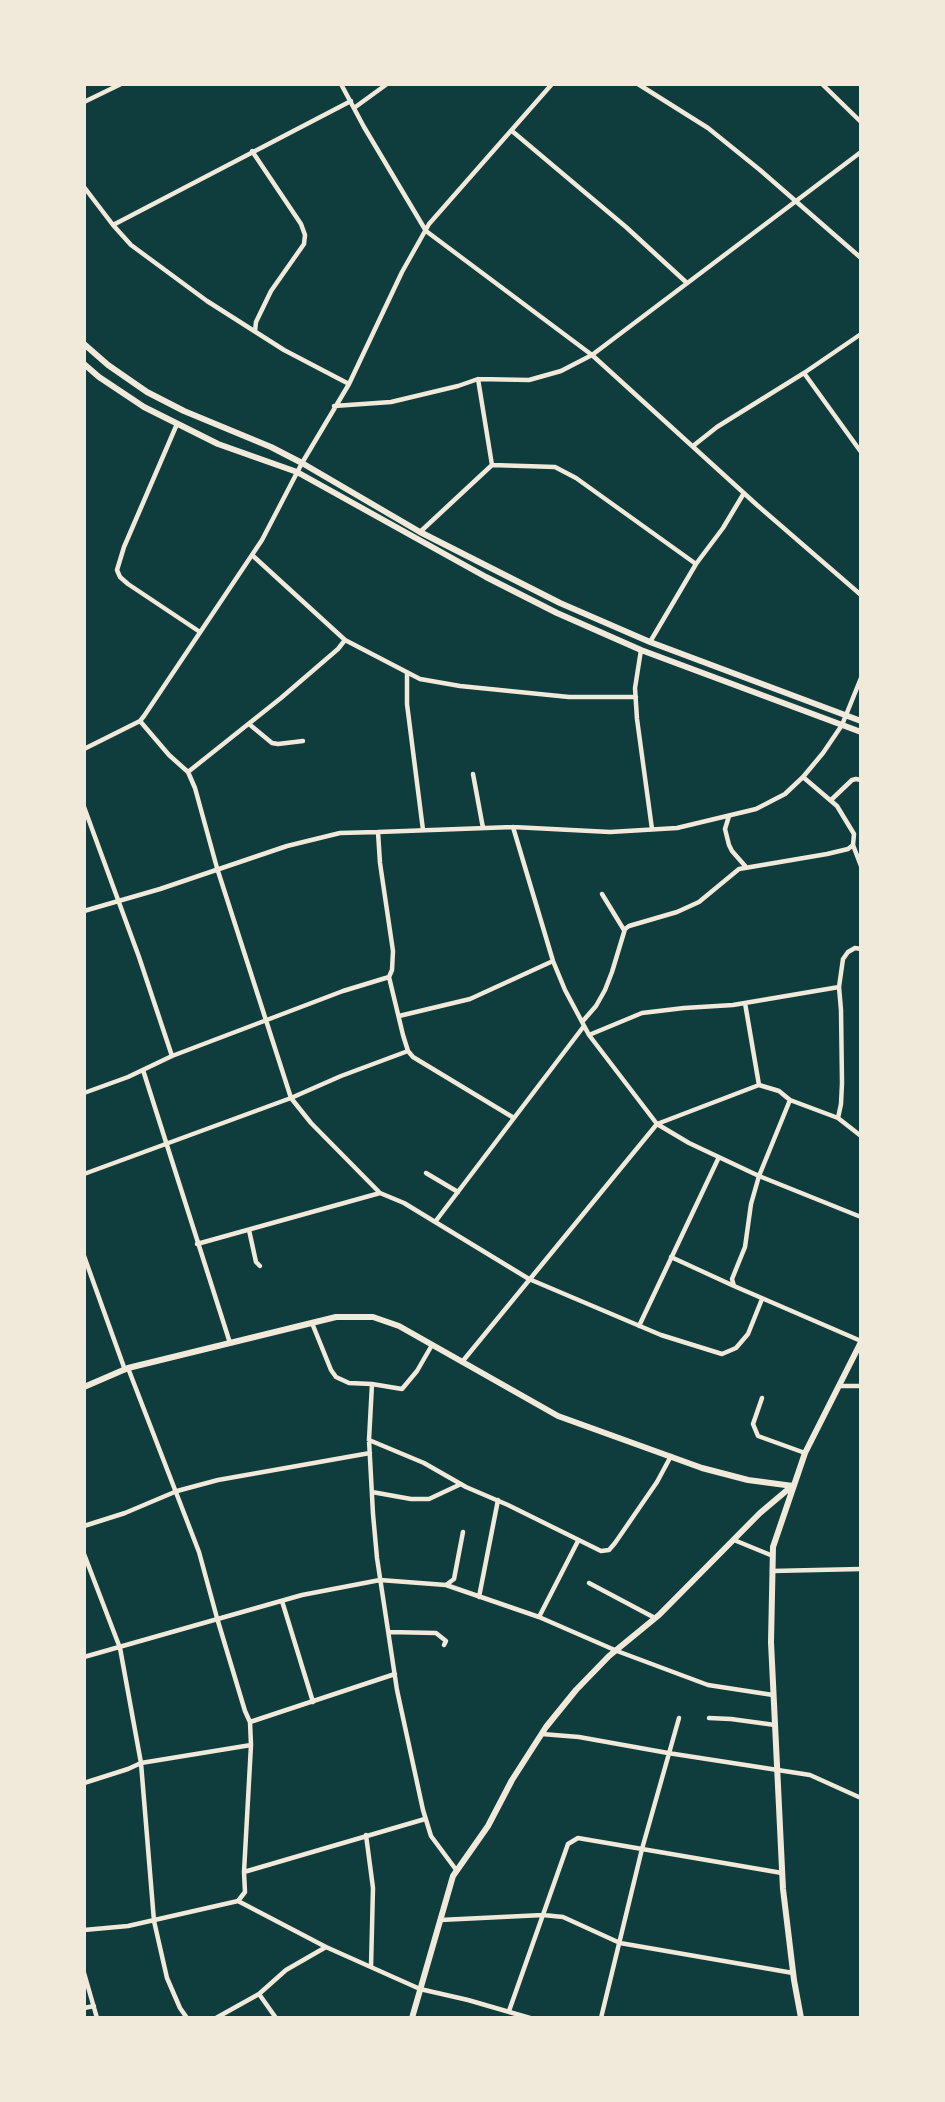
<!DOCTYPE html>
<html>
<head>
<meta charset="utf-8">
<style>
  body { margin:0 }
  #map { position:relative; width:945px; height:2102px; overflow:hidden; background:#0f3d3e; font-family:Overpass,sans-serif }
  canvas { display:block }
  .frame { position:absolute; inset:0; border:86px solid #f1e9da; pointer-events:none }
</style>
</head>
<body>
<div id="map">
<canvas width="945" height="2102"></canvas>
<div class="frame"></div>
</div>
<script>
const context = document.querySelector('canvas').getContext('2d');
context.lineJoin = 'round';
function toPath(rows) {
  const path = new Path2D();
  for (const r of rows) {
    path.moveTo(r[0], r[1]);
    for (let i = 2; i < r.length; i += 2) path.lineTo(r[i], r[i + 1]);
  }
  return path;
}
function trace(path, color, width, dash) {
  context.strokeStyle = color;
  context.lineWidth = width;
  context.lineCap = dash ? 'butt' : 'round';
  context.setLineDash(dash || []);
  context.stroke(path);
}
trace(toPath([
  [341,84,364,127,426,231,592,355,757,505,861,595],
  [638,84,708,128,760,170,861,258],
  [822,84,861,122],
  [84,102,121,84],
  [354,108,387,84],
  [512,131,626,227,687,283],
  [252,151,301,224,305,235,304,244,271,291,256,322,255,331],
  [84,187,113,225],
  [861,334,804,373,861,452],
  [478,379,492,465,555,467,576,478,696,564],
  [349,384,284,350,207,301,131,245,113,225,351,101],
  [334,406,391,402,458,386,478,379,529,380,561,371,592,355,861,152],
  [177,424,124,547,117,570,120,577,128,584,200,632],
  [693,446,717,427,804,373],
  [420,532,492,465],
  [252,555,345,640],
  [650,642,696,564,723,528,744,493],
  [641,650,635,688,637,719,652,829],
  [407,673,407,704,423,830],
  [140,721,169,755,188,772,195,788,217,868,291,1098,311,1123,380,1193],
  [249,724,272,743,278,744,303,741],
  [84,749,140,721,144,716,262,540,302,463,349,384,402,272,429,224,552,84],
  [188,772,281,698,338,649,345,640,420,679,460,686,569,697,636,697],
  [473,774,483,828],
  [831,800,852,780,856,779,861,780],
  [84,807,139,957,172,1056],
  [729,816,725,829,729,845,732,851,746,867],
  [513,827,553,961,565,990,589,1035,657,1124,689,1143,759,1176,861,1217],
  [378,832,513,827,610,832,677,828,756,809,785,794,803,777,823,753,842,725,861,678],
  [853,845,861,866],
  [602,894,624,930],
  [84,911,160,889,287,846,340,833,378,832,380,863,393,951,392,970,389,977,343,991,172,1056,128,1077,84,1093],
  [389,977,403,1035,408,1051,413,1057,514,1118],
  [745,1003,759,1085],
  [399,1016,470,999,553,961],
  [582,1022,596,1006,605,990,612,972,625,929,629,926,677,912,699,902,739,869,827,854,848,849,853,845,854,834,837,806,803,777],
  [589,1035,642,1013,684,1008,733,1005,839,987],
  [143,1070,230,1343],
  [790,1100,759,1176,751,1204,745,1247,732,1279,734,1286,861,1341],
  [838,1118,841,1104,842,1083,841,1010,839,987,843,959,848,952,855,948,861,949],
  [426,1173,458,1192],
  [84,1174,291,1098,341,1076,408,1051],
  [435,1222,584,1026],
  [249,1230,256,1262,260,1266],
  [197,1244,380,1193,404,1203,529,1279,661,1335,722,1354,736,1348,748,1334,762,1299],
  [84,1256,125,1370],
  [671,1257,734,1286],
  [312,1323,331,1370,336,1377,349,1383,372,1384,402,1389,417,1371,432,1345],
  [639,1326,719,1157],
  [462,1362,657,1124,759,1085,779,1091,790,1100,838,1118,861,1136],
  [372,1384,369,1440,373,1514,377,1558,397,1690,423,1810,431,1836,457,1871],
  [839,1386,861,1386],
  [762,1398,753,1424,758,1436,805,1453],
  [369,1440,424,1463,466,1487,508,1505,601,1551,609,1550,615,1543,657,1482,671,1456],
  [372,1492,411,1499,429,1499,461,1484],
  [84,1526,125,1513,177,1491,218,1480,370,1453],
  [734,1540,773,1556],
  [84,1554,120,1648,141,1763,154,1921,167,1978,180,2008,187,2018],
  [772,1571,861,1569],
  [589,1583,655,1618],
  [446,1585,539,1617,578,1541],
  [479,1597,498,1500],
  [282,1601,313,1702],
  [539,1617,617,1651,708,1685,773,1695],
  [389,1632,436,1633,446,1641,444,1645],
  [84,1657,302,1595,380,1580,446,1585,454,1579,463,1532],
  [709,1718,731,1719,775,1725],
  [250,1722,395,1674],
  [542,1734,579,1737,668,1753,810,1775,861,1798],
  [84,1783,128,1769,141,1763,251,1745],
  [366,1835,373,1888,371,1967],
  [244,1872,425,1819],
  [238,1901,326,1947,420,1989,468,2000,530,2018],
  [440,1920,543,1915,563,1917,620,1943,793,1973],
  [84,1930,128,1926,238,1901,245,1892,244,1872,251,1745,250,1722,245,1711,217,1618,199,1552,128,1368],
  [84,1973,97,2018],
  [259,1994,276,2018],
  [84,2008,94,2006],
  [509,2011,568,1844,578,1838,782,1873],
  [216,2018,259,1994,286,1970,326,1947],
  [601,2018,642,1849,679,1718]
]), '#f1e9da', 4.5);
trace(toPath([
  [84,344,108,365,147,392,184,411,271,447,302,463,420,532,560,603,650,642,861,721],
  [84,364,99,377,144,407,218,444,297,472,486,577,557,613,641,650,861,732],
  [84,1387,128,1368,336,1317,373,1317,399,1326,558,1416,702,1468,748,1480,793,1486],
  [412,2018,453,1876,488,1826,512,1780,546,1727,576,1690,609,1656,659,1615,760,1513,792,1486],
  [801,2018,794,1980,783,1889,771,1642,773,1547,805,1453,861,1342]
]), '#f1e9da', 6);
</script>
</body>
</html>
